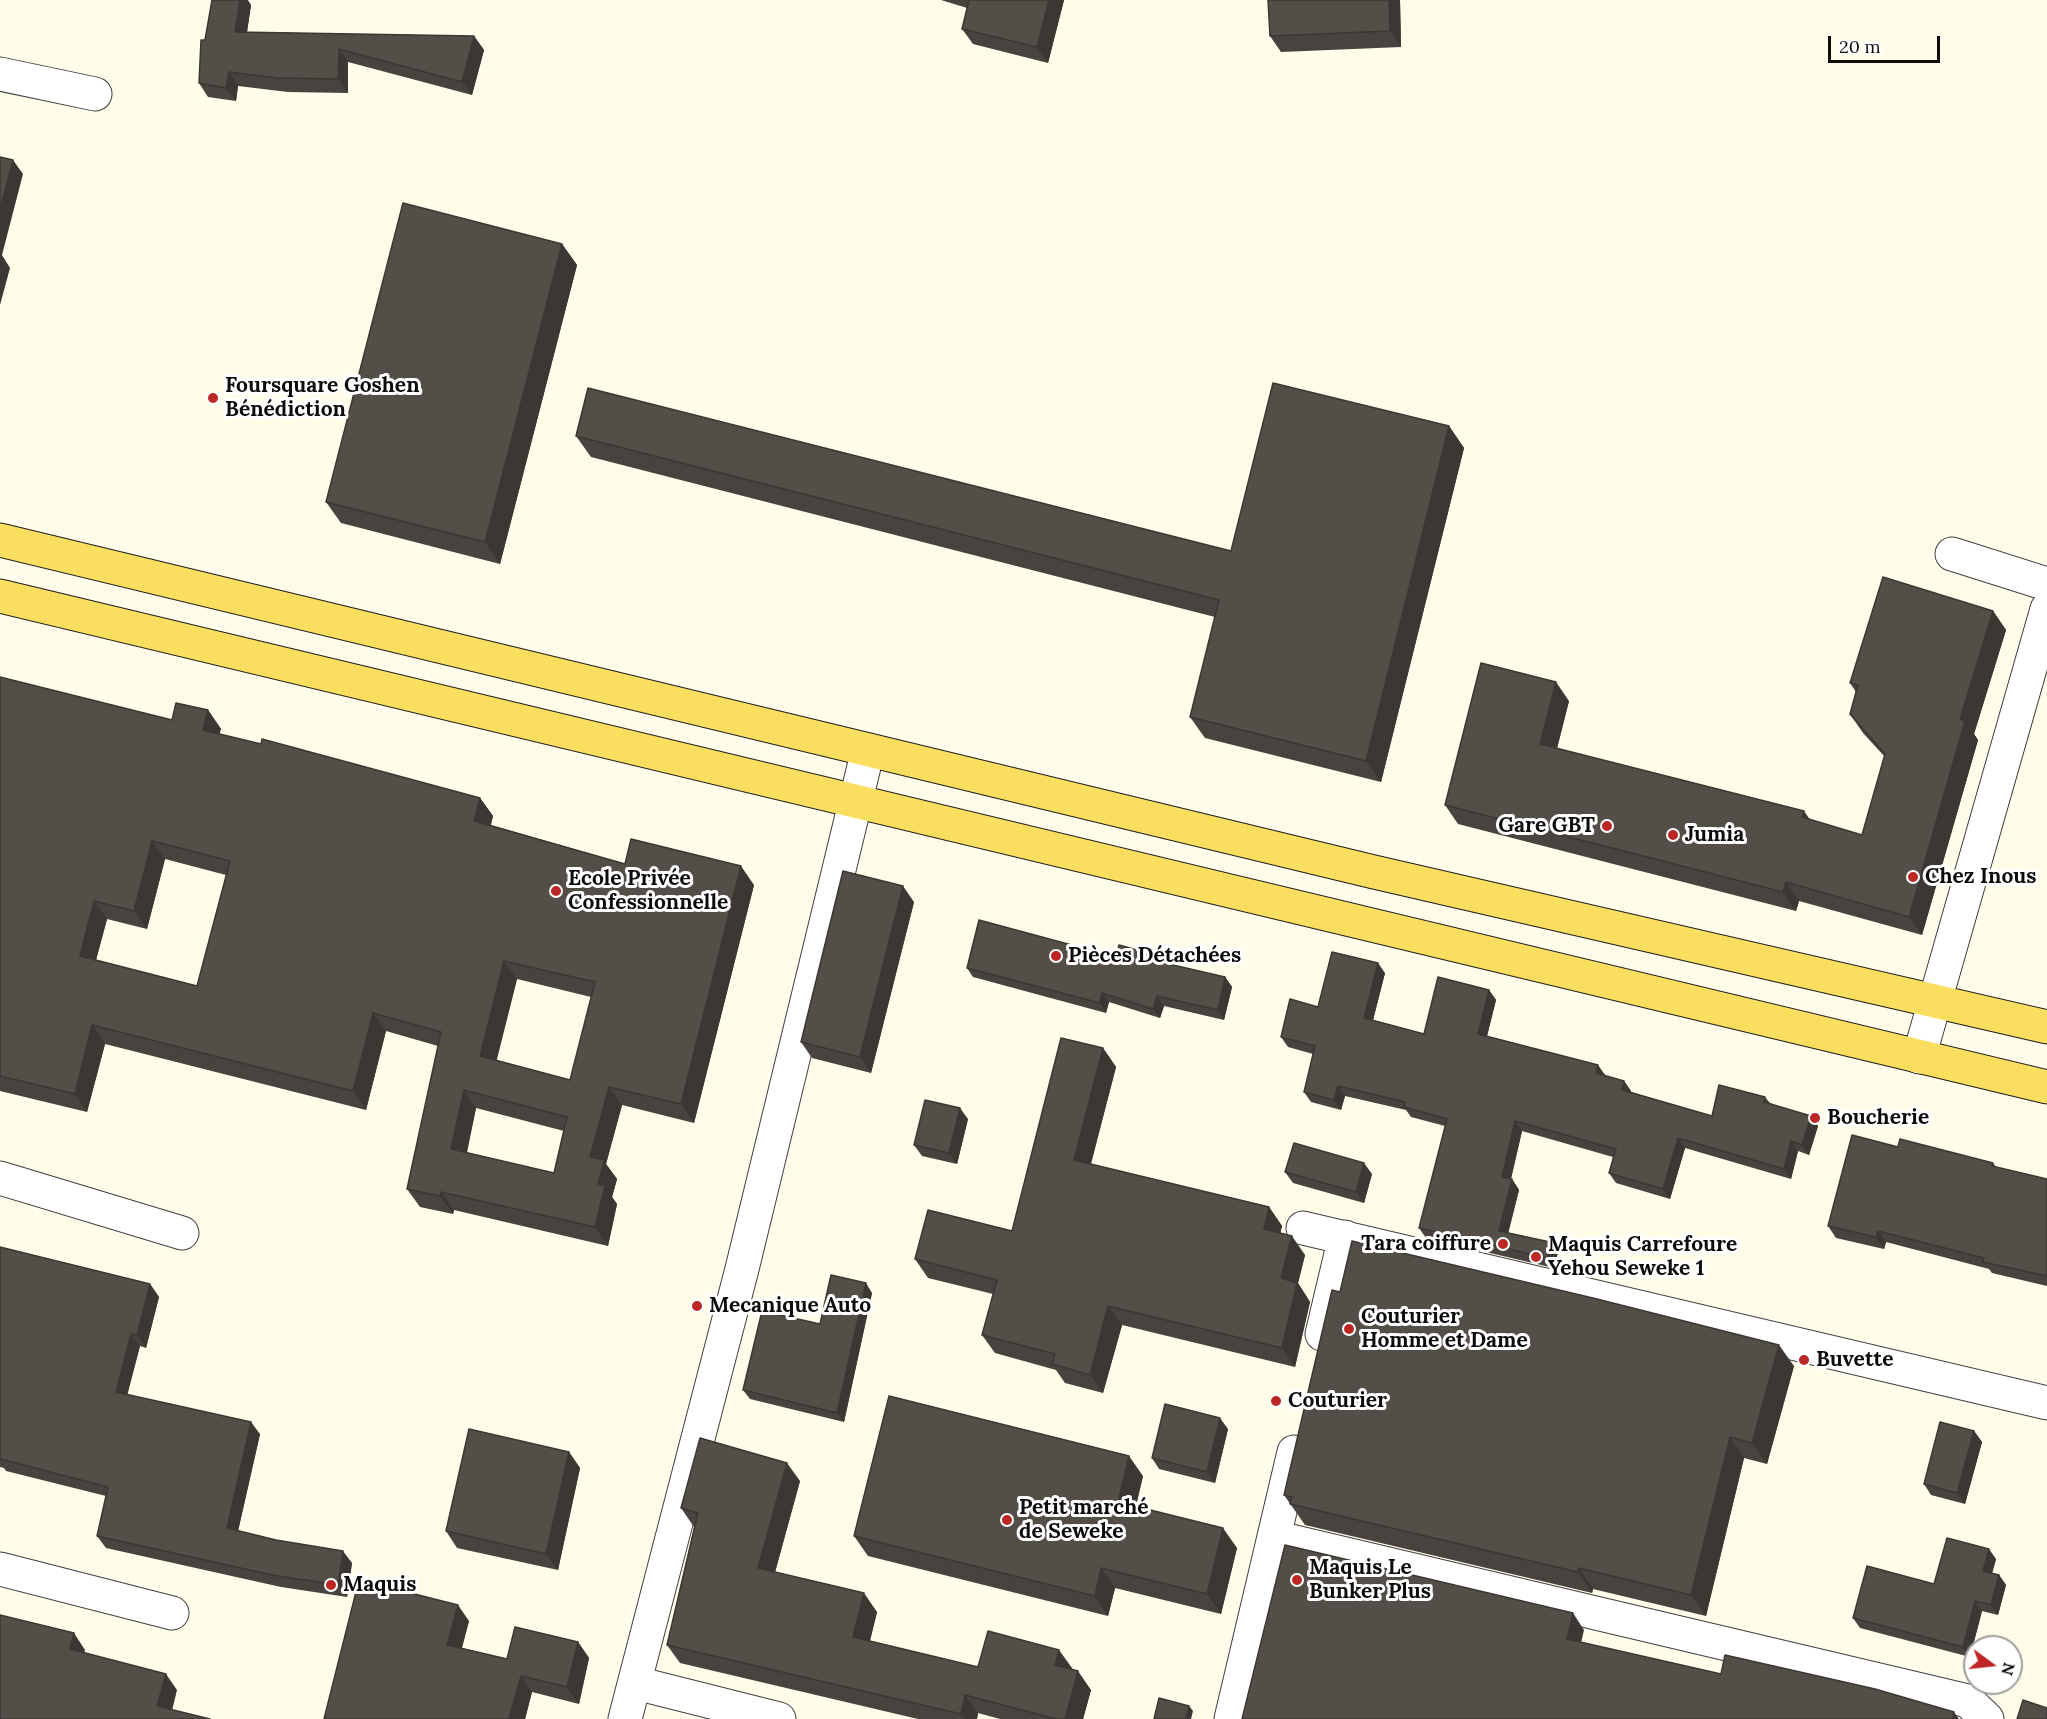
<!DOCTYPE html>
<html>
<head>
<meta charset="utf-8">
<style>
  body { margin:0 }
  #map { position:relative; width:2047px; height:1719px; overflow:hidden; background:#fffcea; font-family:Lora,serif }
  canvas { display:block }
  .north { position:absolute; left:1963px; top:1635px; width:60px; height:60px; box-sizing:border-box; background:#fff; border:2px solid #9e9e9e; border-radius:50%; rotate:105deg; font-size:16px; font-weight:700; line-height:24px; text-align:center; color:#0c0c0c }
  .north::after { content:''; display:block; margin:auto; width:21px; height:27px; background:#bc2624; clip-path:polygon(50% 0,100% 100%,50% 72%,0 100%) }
  .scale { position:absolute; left:1828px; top:36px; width:112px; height:27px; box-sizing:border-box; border:3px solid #0c0c0c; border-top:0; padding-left:8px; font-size:18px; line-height:21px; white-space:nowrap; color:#0c0c0c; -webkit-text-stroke:4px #fff; paint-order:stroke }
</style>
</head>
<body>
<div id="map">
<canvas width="2047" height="1719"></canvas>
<div class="north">N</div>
<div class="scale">20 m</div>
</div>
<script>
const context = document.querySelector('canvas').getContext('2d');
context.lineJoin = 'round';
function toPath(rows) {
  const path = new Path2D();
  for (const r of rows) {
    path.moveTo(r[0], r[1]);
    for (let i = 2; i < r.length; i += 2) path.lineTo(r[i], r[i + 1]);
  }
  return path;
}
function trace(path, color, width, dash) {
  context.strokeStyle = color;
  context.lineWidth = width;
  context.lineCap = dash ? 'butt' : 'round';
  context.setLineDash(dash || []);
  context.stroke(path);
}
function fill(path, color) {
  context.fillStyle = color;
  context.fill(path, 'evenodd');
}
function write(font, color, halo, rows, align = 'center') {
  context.font = font + ' Lora,serif';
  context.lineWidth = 6;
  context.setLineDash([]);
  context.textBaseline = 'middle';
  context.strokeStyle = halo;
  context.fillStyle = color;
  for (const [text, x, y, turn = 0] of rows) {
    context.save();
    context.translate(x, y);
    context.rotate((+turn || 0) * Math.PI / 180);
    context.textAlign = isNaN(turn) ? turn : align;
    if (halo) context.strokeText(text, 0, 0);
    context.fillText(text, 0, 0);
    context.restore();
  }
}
const minor = toPath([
  [0,74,95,94],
  [1952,554,2047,584],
  [1919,1057,2047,609],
  [0,1178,182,1233],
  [1303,1228,2047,1403],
  [1322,1334,1345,1237],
  [1274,1537,1968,1701,1987,1719],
  [0,1569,172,1613],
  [636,1683,779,1719],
  [625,1719,742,1269,868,750],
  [1231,1719,1294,1452]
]);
const major = toPath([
  [0,540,1374,872,2047,1027],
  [0,596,2047,1087]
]);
trace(minor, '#3f3f3f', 35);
trace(major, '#1d1d1d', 35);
trace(minor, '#fff', 33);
trace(major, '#f9de60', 33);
fill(toPath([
  [941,0,1064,0,1048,63,973,44,962,29,967,8],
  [1268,0,1400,0,1401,47,1281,52,1270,36],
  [251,5,247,32,474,36,484,50,472,95,348,62,348,93,288,92,238,86,236,101,208,97,199,83,205,40],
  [562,244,577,265,500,564,341,523,326,502],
  [1449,426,1464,448,1381,782,1205,738,1190,717,1215,617,591,457,576,436,1231,551],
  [1993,611,2006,630,1974,734,1978,740,1922,935,1799,901,1796,911,1458,824,1445,805,1569,701,1557,749,1862,835,1885,757,1863,733,1850,714,1856,692,1850,683],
  [0,677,172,720,208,710,221,729,219,734,480,798,493,816,491,825,625,864,754,885,694,1123,622,1105,606,1164,617,1179,612,1197,617,1204,608,1246,454,1210,453,1214,420,1207,407,1189,438,1046,386,1031,366,1110,105,1044,87,1112,0,1091],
  [165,859,226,875,197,986,96,960,107,919,147,929],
  [517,979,591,997,570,1080,496,1061],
  [476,1108,564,1131,554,1173,467,1153],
  [914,902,871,1073,812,1058,801,1042],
  [1116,957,1153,961,1225,977,1232,987,1224,1020,1164,1006,1160,1018,1109,1002,1106,1013,973,977,967,968],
  [1385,973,1373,1020,1424,1034,1489,990,1496,1000,1487,1036,1605,1075,1605,1076,1624,1081,1631,1091,1631,1092,1712,1116,1765,1097,1770,1103,1818,1126,1809,1155,1798,1151,1791,1179,1685,1148,1670,1199,1616,1183,1609,1173,1613,1157,1522,1131,1511,1179,1512,1179,1519,1190,1508,1233,1550,1242,1558,1252,1554,1268,1426,1238,1419,1228,1445,1126,1411,1117,1406,1110,1345,1096,1341,1110,1311,1102,1304,1092,1313,1054,1288,1047,1281,1037,1318,1007],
  [1103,1048,1116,1067,1091,1164,1269,1207,1282,1226,1280,1233,1305,1255,1298,1283,1310,1302,1295,1367,1122,1325,1103,1393,1065,1383,1056,1370,995,1353,982,1335,993,1294,928,1278,915,1259,1012,1231],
  [968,1119,957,1164,922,1156,914,1145],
  [1898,1147,1993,1163,1996,1167,2047,1179,2047,1286,1992,1273,1989,1269,1886,1242,1884,1249,1836,1238,1828,1226],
  [1285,1172,1372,1174,1364,1203,1293,1183],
  [0,1247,150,1284,159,1297,146,1348,140,1346,127,1394,260,1434,238,1531,352,1563,347,1597,281,1587,106,1548,97,1536,106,1496,6,1471,4,1468,0,1467],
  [1340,1292,1794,1366,1767,1464,1744,1458,1706,1616,1593,1589,1592,1593,1305,1525,1284,1495],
  [872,1293,844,1422,750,1399,743,1390,820,1324],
  [1228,1429,1215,1483,1159,1469,1152,1458],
  [1974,1431,1982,1442,1965,1504,1931,1495,1924,1484],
  [569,1452,580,1468,558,1570,457,1548,446,1531],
  [1143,1476,1136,1506,1237,1548,1221,1614,1115,1588,1108,1616,868,1556,854,1536],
  [800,1481,775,1572,877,1612,870,1641,978,1667,1072,1668,1072,1670,1091,1690,1083,1719,1000,1719,978,1713,977,1719,918,1719,680,1663,667,1645,694,1527,681,1508],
  [1996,1559,1992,1573,1999,1575,2006,1585,1998,1615,1982,1611,1970,1657,1860,1628,1853,1618],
  [469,1621,462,1648,507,1659,578,1642,589,1658,579,1704,532,1692,525,1719,324,1719]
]), '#48433e');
fill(toPath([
  [240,0,248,0,251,5,245,45,235,32],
  [1049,0,1064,0,1048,63,1037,47],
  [1389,0,1400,0,1401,47,1390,31],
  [474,36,484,50,472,95,462,82],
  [339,49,348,62,348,93,338,79],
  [229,72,238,86,236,101,226,88],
  [13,160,23,174,2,255,10,268,0,305,0,210],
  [562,244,577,265,500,564,485,542],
  [1449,426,1464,448,1381,782,1366,761],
  [1993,611,2006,630,1974,734,1978,740,1922,935,1909,917,1960,719],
  [1556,682,1569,701,1553,763,1540,744],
  [208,710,221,729,215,748,203,730],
  [480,798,493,816,487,839,474,821],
  [1804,811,1817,830,1802,817],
  [152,841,165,859,147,929,134,911],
  [741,866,754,885,694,1123,681,1104],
  [1786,882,1799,901,1796,911,1783,892],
  [903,886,914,902,871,1073,860,1057],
  [94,901,107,919,92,975,80,956],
  [1148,953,1155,963,1147,959],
  [504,961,517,979,493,1075,480,1056],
  [1378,963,1385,973,1371,1028,1364,1018],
  [1225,977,1232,987,1224,1020,1218,1010],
  [1489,990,1496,1000,1485,1044,1478,1034],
  [1102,993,1109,1002,1106,1013,1100,1003],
  [1157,996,1164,1006,1160,1018,1153,1009],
  [373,1013,386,1031,366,1110,353,1091],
  [92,1025,105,1044,87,1112,75,1094],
  [1103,1048,1116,1067,1087,1178,1074,1160],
  [1598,1065,1605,1075,1603,1083,1596,1073],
  [1624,1081,1631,1091,1629,1100,1622,1090],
  [1338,1086,1345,1096,1341,1110,1334,1100],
  [609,1087,622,1105,606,1164,617,1179,612,1197,617,1204,608,1246,595,1227,598,1184,590,1157],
  [464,1090,476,1108,463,1167,451,1149],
  [960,1108,968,1119,957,1164,949,1153],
  [1811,1116,1818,1126,1809,1155,1802,1145],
  [1515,1121,1522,1131,1509,1187,1502,1177],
  [1678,1138,1685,1148,1670,1199,1663,1189],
  [1791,1141,1798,1151,1791,1179,1784,1169],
  [1364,1163,1372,1174,1364,1203,1356,1192],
  [1512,1179,1519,1190,1506,1242,1499,1231],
  [441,1192,454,1210,453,1214,440,1196],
  [1269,1207,1282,1226,1277,1248,1264,1229],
  [1878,1231,1886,1242,1884,1249,1876,1237],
  [1292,1236,1305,1255,1298,1283,1310,1302,1295,1367,1282,1348,1281,1278],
  [1550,1242,1558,1252,1554,1268,1547,1258],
  [866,1283,872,1293,844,1422,837,1413],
  [150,1284,159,1297,146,1348,137,1335],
  [1108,1306,1122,1325,1103,1393,1090,1375],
  [131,1334,140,1346,125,1404,116,1392],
  [1779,1345,1794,1366,1767,1464,1752,1443],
  [1220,1418,1228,1429,1215,1483,1207,1472],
  [251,1422,260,1434,236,1540,227,1528],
  [1974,1431,1982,1442,1965,1504,1957,1493],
  [1730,1437,1744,1458,1706,1616,1691,1595],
  [569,1452,580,1468,558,1570,546,1554],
  [1129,1456,1143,1476,1132,1522,1118,1502],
  [787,1463,800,1481,771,1587,758,1568],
  [1223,1528,1237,1548,1221,1614,1207,1594],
  [1989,1549,1996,1559,1990,1581,1983,1571],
  [343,1551,352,1563,347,1597,338,1585],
  [1101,1568,1115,1588,1108,1616,1095,1596],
  [1579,1568,1593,1589,1592,1593,1578,1572],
  [1999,1575,2006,1585,1998,1615,1991,1605],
  [864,1593,877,1612,866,1656,853,1637],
  [1975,1601,1982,1611,1970,1657,1963,1647],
  [458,1605,469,1621,458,1661,447,1645],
  [1573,1613,1584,1630,1578,1656,1567,1639],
  [74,1633,85,1650,81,1665,70,1649],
  [578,1642,589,1658,579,1704,567,1687],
  [1059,1650,1072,1668,1068,1684,1055,1665],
  [1078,1671,1091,1690,1083,1719,1065,1719],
  [166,1674,177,1690,170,1719,157,1706],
  [521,1676,532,1692,525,1719,509,1719],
  [965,1695,978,1713,977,1719,965,1719,961,1714],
  [1189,1706,1193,1711,1191,1719,1186,1719],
  [1954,1712,1959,1719,1952,1719]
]), '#3b3732');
const building = toPath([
  [212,0,240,0,235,32,474,36,462,82,339,49,338,79,278,78,229,72,226,88,199,83,201,40,205,40,212,0],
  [969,0,1049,0,1037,47,962,29,969,0],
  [1268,0,1389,0,1390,31,1270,36,1268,0],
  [0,157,13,160,0,210,0,157],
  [403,203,562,244,485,542,326,502,403,203],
  [1273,383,1449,426,1366,761,1190,717,1219,600,576,436,588,388,1231,551,1273,383],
  [1883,577,1993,611,1960,719,1965,721,1909,917,1786,882,1783,892,1445,805,1481,663,1556,682,1540,744,1804,811,1802,817,1862,835,1885,754,1850,714,1858,685,1850,683,1883,577],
  [0,677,172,720,176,703,208,710,203,730,261,744,262,739,480,798,474,821,625,864,631,839,741,866,681,1104,609,1087,590,1157,604,1160,598,1184,605,1186,595,1227,441,1192,440,1196,407,1189,441,1032,373,1013,353,1091,92,1025,75,1094,0,1076,0,677],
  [152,841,230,861,197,986,80,956,94,901,134,911,152,841],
  [504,961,595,982,570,1080,480,1056,504,961],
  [464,1090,567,1117,554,1173,451,1149,464,1090],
  [843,871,903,886,860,1057,801,1042,843,871],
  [979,920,1116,957,1119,945,1148,953,1147,959,1225,977,1218,1010,1157,996,1153,1009,1102,993,1100,1003,967,968,979,920],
  [1332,952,1378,963,1364,1018,1424,1034,1438,977,1489,990,1478,1034,1598,1065,1596,1073,1624,1081,1622,1090,1712,1116,1719,1085,1765,1097,1764,1102,1811,1116,1802,1145,1791,1141,1784,1169,1678,1138,1663,1189,1609,1173,1616,1149,1515,1121,1502,1177,1512,1179,1499,1231,1550,1242,1547,1258,1419,1228,1447,1119,1404,1107,1405,1102,1338,1086,1334,1100,1304,1092,1315,1046,1281,1037,1290,999,1318,1007,1332,952],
  [1061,1038,1103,1048,1074,1160,1269,1207,1264,1229,1292,1236,1281,1278,1297,1283,1282,1348,1108,1306,1090,1375,1052,1364,1055,1354,982,1335,997,1280,915,1259,928,1210,1012,1231,1061,1038],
  [925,1100,960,1108,949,1153,914,1145,925,1100],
  [1852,1135,1898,1147,1900,1139,1993,1163,1992,1166,2047,1179,2047,1276,1983,1262,1984,1258,1878,1231,1876,1237,1828,1226,1852,1135],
  [1294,1143,1364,1163,1356,1192,1285,1172,1294,1143],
  [1352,1241,1597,1299,1779,1345,1752,1443,1730,1437,1691,1595,1579,1568,1578,1572,1290,1504,1292,1497,1284,1495,1332,1290,1340,1292,1352,1241],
  [0,1247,150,1284,137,1335,131,1334,116,1392,251,1422,227,1528,276,1540,343,1551,338,1585,272,1575,97,1536,108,1487,0,1459,0,1247],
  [831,1275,866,1283,837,1413,743,1390,762,1311,820,1324,831,1275],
  [889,1396,1129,1456,1118,1502,1223,1528,1207,1594,1101,1568,1095,1596,854,1536,889,1396],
  [1165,1404,1220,1418,1207,1472,1152,1458,1165,1404],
  [1940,1422,1974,1431,1957,1493,1924,1484,1940,1422],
  [469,1429,569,1452,546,1554,446,1531,469,1429],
  [700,1438,787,1463,758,1568,864,1593,853,1637,978,1667,988,1631,1059,1650,1055,1665,1078,1671,1065,1719,1056,1719,965,1695,961,1714,667,1645,698,1513,681,1508,700,1438],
  [1947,1538,1989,1549,1983,1571,1999,1575,1991,1605,1975,1601,1963,1647,1853,1618,1867,1566,1934,1584,1947,1538],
  [1285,1545,1573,1613,1567,1639,1721,1674,1725,1655,1875,1689,1954,1712,1952,1719,1242,1719,1285,1545],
  [359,1580,458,1605,447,1645,507,1659,515,1627,578,1642,567,1687,521,1676,509,1719,324,1719,359,1580],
  [0,1615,74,1633,70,1649,166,1674,157,1706,210,1719,0,1719,0,1615],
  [1159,1698,1189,1706,1186,1719,1154,1719,1159,1698],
  [2023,1700,2047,1708,2047,1719,2017,1719,2023,1700]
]);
fill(building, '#544e48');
trace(building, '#3b3732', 1.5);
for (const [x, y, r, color] of [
  [213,398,6,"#bc2624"],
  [1607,826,6,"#bc2624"],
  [1673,835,6,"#bc2624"],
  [1913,877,6,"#bc2624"],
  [556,891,6,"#bc2624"],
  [1056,956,6,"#bc2624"],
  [1815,1118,6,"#bc2624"],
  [1503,1244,6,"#bc2624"],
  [1536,1257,6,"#bc2624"],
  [697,1306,6,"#bc2624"],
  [1349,1329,6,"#bc2624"],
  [1804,1360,6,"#bc2624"],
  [1276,1401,6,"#bc2624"],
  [1007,1520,6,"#bc2624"],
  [1297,1580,6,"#bc2624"],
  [331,1585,6,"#bc2624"]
]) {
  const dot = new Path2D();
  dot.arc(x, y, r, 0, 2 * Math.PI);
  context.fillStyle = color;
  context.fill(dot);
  trace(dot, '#fff', 2);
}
write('bold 21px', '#0c0c0c', '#fff', [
  ["Foursquare Goshen",225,386],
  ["Bénédiction",225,410],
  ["Gare GBT",1595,826,"right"],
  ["Jumia",1685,835],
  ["Chez Inous",1925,877],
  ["Ecole Privée",568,879],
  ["Confessionnelle",568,903],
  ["Pièces Détachées",1068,956],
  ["Boucherie",1827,1118],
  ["Tara coiffure",1491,1244,"right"],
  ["Maquis Carrefoure",1548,1245],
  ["Yehou Seweke 1",1548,1269],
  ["Mecanique Auto",709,1306],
  ["Couturier",1361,1317],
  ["Homme et Dame",1361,1341],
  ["Buvette",1816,1360],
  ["Couturier",1288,1401],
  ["Petit marché",1019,1508],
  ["de Seweke",1019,1532],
  ["Maquis Le",1309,1568],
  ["Bunker Plus",1309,1592],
  ["Maquis",343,1585]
], 'left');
</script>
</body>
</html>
